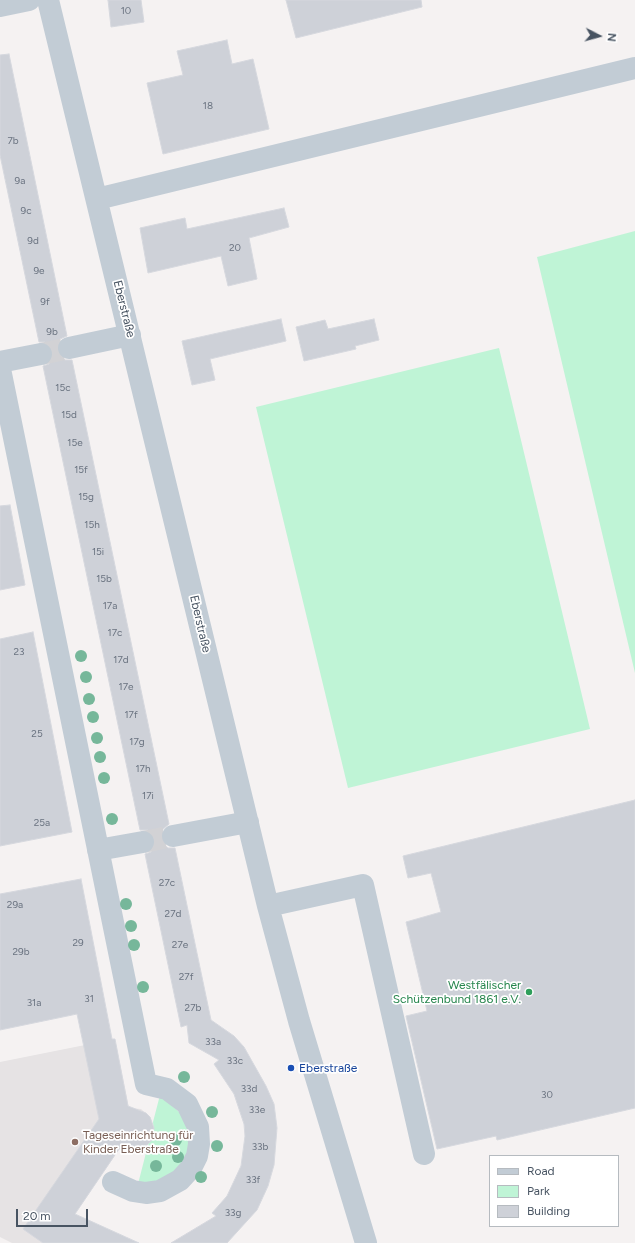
<!DOCTYPE html>
<html>
<head>
<meta charset="utf-8">
<style>
  body { margin:0 }
  #map { position:relative; width:635px; height:1243px; overflow:hidden; background:#f5f2f2; font-family:Figtree,sans-serif }
  canvas { display:block }
  .legend { position:absolute; left:489px; top:1155px; width:130px; height:72px; box-sizing:border-box; background:#fff; border:1px solid #b6bbc0; margin:0; padding:5px 7px; list-style:none; font-size:12px; color:#485462 }
  .legend li { display:flex; align-items:center; gap:8px; height:20px }
  .legend b { width:20px; border:1px solid #b6bbc0 }
  .north { position:absolute; left:579px; top:16px; width:40px; height:40px; -webkit-text-stroke:3px #fff; paint-order:stroke; rotate:96deg; font-size:11px; font-weight:700; line-height:16px; text-align:center; color:#485462 }
  .north::after { content:''; display:block; margin:auto; width:14px; height:18px; background:#485462; clip-path:polygon(50% 0,100% 100%,50% 72%,0 100%) }
  .scale { position:absolute; left:16px; top:1209px; width:72px; height:18px; box-sizing:border-box; border:2px solid #485462; border-top:0; padding-left:5px; font-size:12px; line-height:14px; white-space:nowrap; color:#485462; -webkit-text-stroke:3px #fff; paint-order:stroke }
</style>
</head>
<body>
<div id="map">
<canvas width="635" height="1243"></canvas>
<ul class="legend">
<li><b style="height:5px;background:#c2ccd5"></b>Road</li>
<li><b style="height:11px;background:#bff4d6"></b>Park</li>
<li><b style="height:11px;background:#ced1d8"></b>Building</li>
</ul>
<div class="north">N</div>
<div class="scale">20 m</div>
</div>
<script>
const context = document.querySelector('canvas').getContext('2d');
context.lineJoin = 'round';
function fill(path, color) {
  context.fillStyle = color;
  context.fill(path, 'evenodd');
}
function toPath(rows) {
  const path = new Path2D();
  for (const r of rows) {
    path.moveTo(r[0], r[1]);
    for (let i = 2; i < r.length; i += 2) path.lineTo(r[i], r[i + 1]);
  }
  return path;
}
function trace(path, color, width, dash) {
  context.strokeStyle = color;
  context.lineWidth = width;
  context.lineCap = dash ? 'butt' : 'round';
  context.setLineDash(dash || []);
  context.stroke(path);
}
function write(font, color, halo, rows, align = 'center') {
  context.font = font + ' Figtree,sans-serif';
  context.lineWidth = 3.5;
  context.setLineDash([]);
  context.textBaseline = 'middle';
  context.strokeStyle = halo;
  context.fillStyle = color;
  for (const [text, x, y, turn = 0] of rows) {
    context.save();
    context.translate(x, y);
    context.rotate((+turn || 0) * Math.PI / 180);
    context.textAlign = isNaN(turn) ? turn : align;
    if (halo) context.strokeText(text, 0, 0);
    context.fillText(text, 0, 0);
    context.restore();
  }
}
fill(toPath([
  [115,1039,129,1108,141,1109,150,1117,154,1128,152,1140,143,1149,138,1151,131,1151,120,1148,55,1243,12,1243,0,1237,0,1062]
]), '#e6e3e4');
fill(toPath([
  [635,231,635,673,537,257],
  [499,348,590,729,348,788,256,407],
  [160,1095,186,1118,189,1150,180,1168,162,1181,138,1184,148,1145,154,1134,153,1122]
]), '#bff4d6');
const building = toPath([
  [108,0,141,0,144,22,111,27,108,0],
  [286,0,421,0,422,7,296,38,286,0],
  [227,40,232,64,253,59,269,129,163,154,147,83,183,75,177,51,227,40],
  [9,54,67,336,60,339,57,344,57,350,59,356,65,360,72,360,169,824,161,831,161,839,163,844,168,848,175,848,211,1020,234,1036,244,1047,266,1086,274,1104,277,1128,274,1165,268,1186,257,1210,227,1243,171,1243,216,1216,212,1213,227,1196,241,1166,245,1136,244,1124,234,1094,214,1064,219,1060,189,1043,187,1025,181,1027,145,854,151,852,155,847,155,839,153,834,148,830,140,830,43,366,49,364,53,358,53,351,50,346,45,342,39,342,0,155,0,55,9,54],
  [284,208,289,227,249,238,257,279,228,286,221,256,148,273,140,228,185,218,187,229,284,208],
  [281,319,286,341,210,359,215,380,192,385,182,341,281,319],
  [374,319,379,340,355,346,356,349,304,361,296,327,325,320,328,329,374,319],
  [10,505,25,585,0,590,0,506,10,505],
  [33,632,72,832,0,846,0,639,33,632],
  [635,800,635,1108,497,1140,496,1136,437,1149,406,1016,427,1011,406,922,441,912,431,873,408,878,403,856,635,800],
  [81,879,112,1039,115,1039,128,1106,146,1113,150,1117,154,1128,152,1140,143,1149,131,1151,119,1149,75,1214,139,1243,43,1243,23,1229,99,1119,77,1014,0,1030,0,894,81,879]
]);
fill(building, '#ced1d8');
trace(building, '#d6d8de', 1);
trace(toPath([
  [41,354,69,348],
  [143,842,173,836]
]), '#d2d2d5', 22, [22, 11]);
trace(toPath([
  [48,0,268,906,299,1021,366,1243],
  [0,6,29,0],
  [97,199,635,68],
  [69,348,130,335],
  [0,362,41,354],
  [0,369,146,1084,167,1089,187,1104,198,1127,199,1144,197,1156,191,1168,180,1180,160,1191,146,1193,133,1191,113,1182],
  [173,836,248,822],
  [98,850,143,842],
  [268,906,363,885,424,1154]
]), '#c2ccd5', 22);
context.fillStyle = '#76b79a';
for (const [x, y] of [
  [81,656],
  [86,677],
  [89,699],
  [93,717],
  [97,738],
  [100,757],
  [104,778],
  [112,819],
  [126,904],
  [131,926],
  [134,945],
  [143,987],
  [184,1077],
  [212,1112],
  [176,1140],
  [217,1146],
  [178,1157],
  [156,1166],
  [201,1177]
]) {
  context.beginPath();
  context.arc(x, y, 6, 0, 2 * Math.PI);
  context.fill();
}
for (const [x, y, r, color] of [
  [529,992,4,"#2e9e5b"],
  [291,1068,4,"#1a4fb4"],
  [75,1142,4,"#8d6e63"]
]) {
  const dot = new Path2D();
  dot.arc(x, y, r, 0, 2 * Math.PI);
  context.fillStyle = color;
  context.fill(dot);
  trace(dot, '#fff', 1.5);
}
write('10px', '#6a7380', null, [
  ["10",126,11],
  ["18",208,106],
  ["7b",13,141],
  ["9a",20,181],
  ["9c",26,211],
  ["9d",33,241],
  ["20",235,248],
  ["9e",39,271],
  ["9f",45,302],
  ["9b",52,332],
  ["15c",63,388],
  ["15d",69,415],
  ["15e",75,443],
  ["15f",81,470],
  ["15g",86,497],
  ["15h",92,525],
  ["15i",98,552],
  ["15b",104,579],
  ["17a",110,606],
  ["17c",115,633],
  ["23",19,652],
  ["17d",121,660],
  ["17e",126,687],
  ["17f",131,715],
  ["25",37,734],
  ["17g",137,742],
  ["17h",143,769],
  ["17i",148,796],
  ["25a",42,823],
  ["27c",167,883],
  ["29a",15,905],
  ["27d",173,914],
  ["29",78,943],
  ["27e",180,945],
  ["29b",21,952],
  ["27f",186,977],
  ["31",89,999],
  ["31a",34,1003],
  ["27b",193,1008],
  ["33a",213,1042],
  ["33c",235,1061],
  ["33d",249,1089],
  ["30",547,1095],
  ["33e",257,1110],
  ["33b",260,1147],
  ["33f",253,1180],
  ["33g",233,1213]
]);
write('12px', '#485462', '#fff', [
  ["Eberstraße",124,309,76],
  ["Eberstraße",200,624,77]
]);
write('12px', '#27864d', '#fff', [
  ["Westfälischer",521,985],
  ["Schützenbund 1861 e.V.",521,999]
], 'right');
write('12px', '#164399', '#fff', [
  ["Eberstraße",299,1068]
], 'left');
write('12px', '#785e54', '#fff', [
  ["Tageseinrichtung für",83,1135],
  ["Kinder Eberstraße",83,1149]
], 'left');
</script>
</body>
</html>
